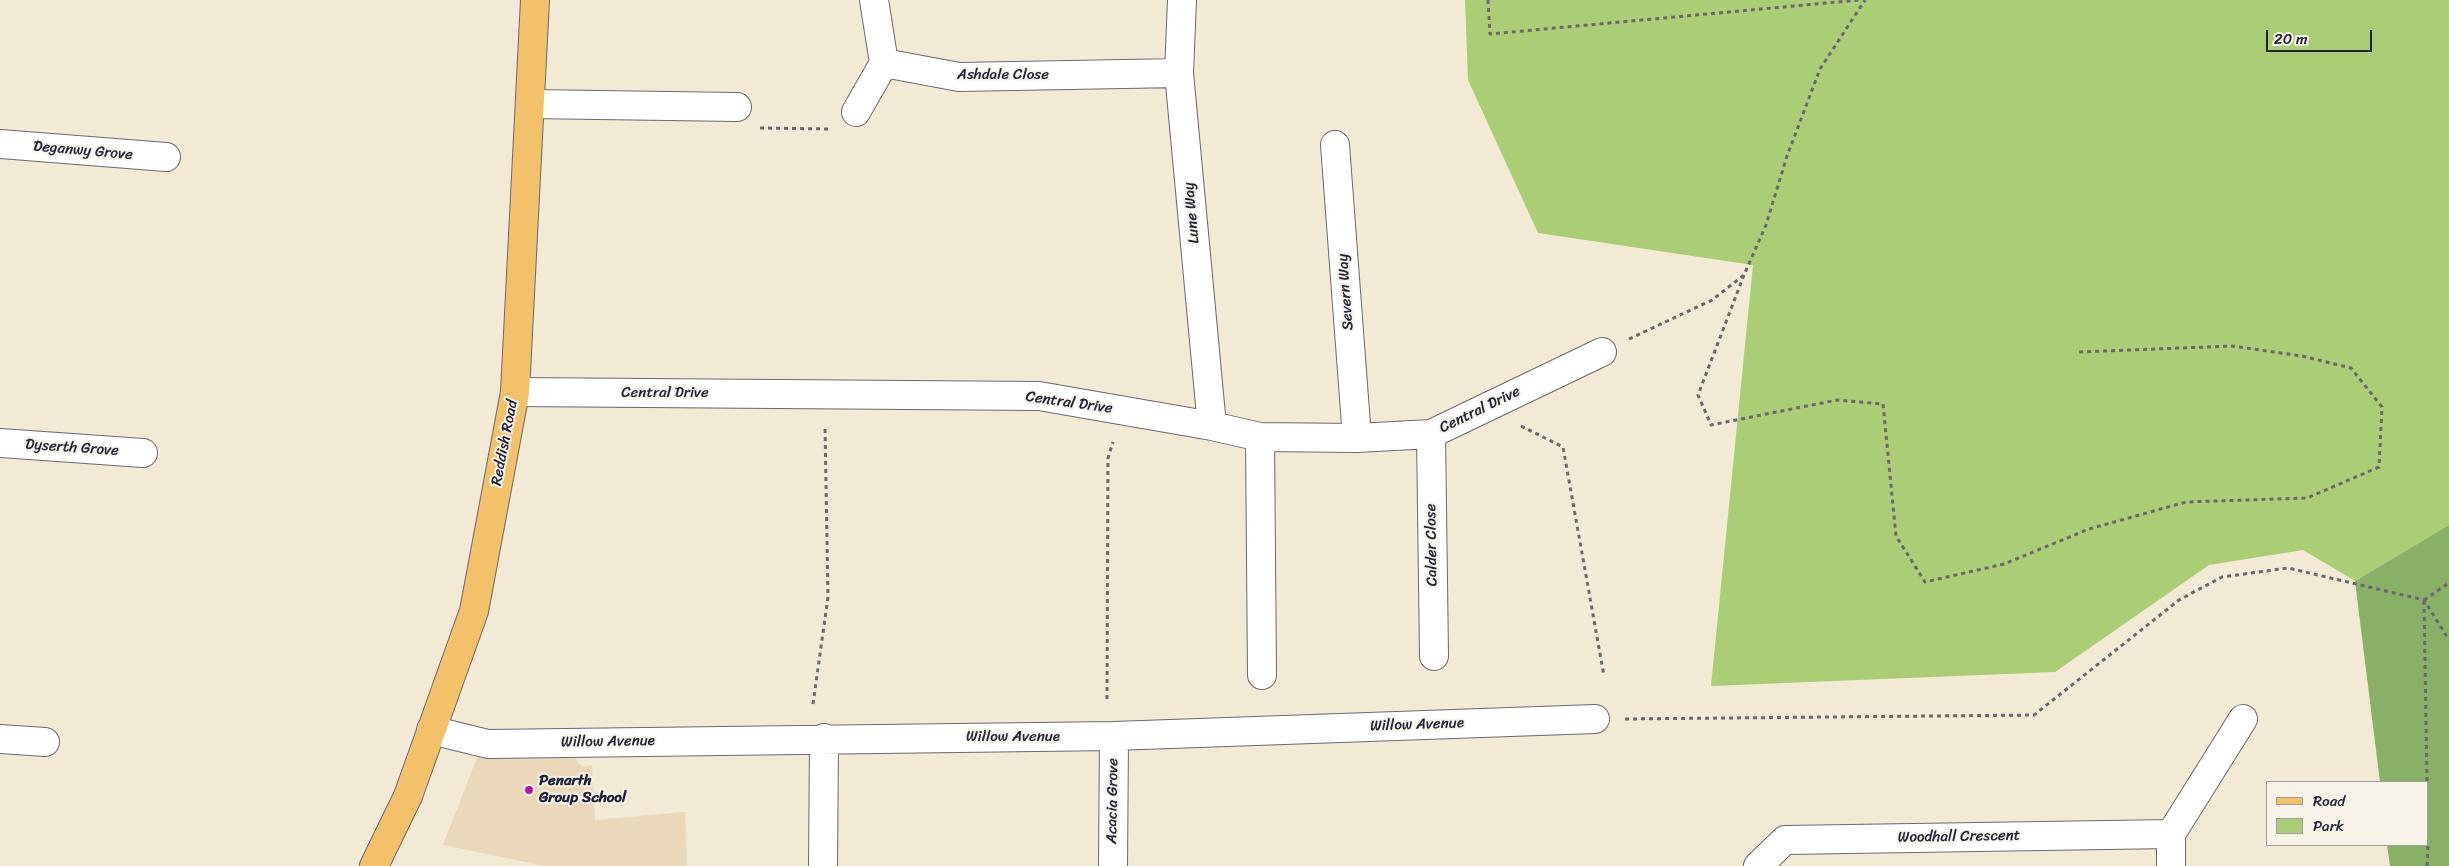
<!DOCTYPE html>
<html>
<head>
<meta charset="utf-8">
<style>
  body { margin:0 }
  #map { position:relative; width:2449px; height:866px; overflow:hidden; background:#f2ead4; font-family:Sriracha,sans-serif }
  canvas { display:block }
  .legend { position:absolute; left:2266px; top:781px; width:162px; height:65px; box-sizing:border-box; background:#f7f3e8; border:1px solid #a29fa3; margin:0; padding:6px 9px; list-style:none; font-size:15px; color:#22223b }
  .legend li { display:flex; align-items:center; gap:10px; height:25px }
  .legend b { width:25px; border:1px solid #a29fa3 }
  .scale { position:absolute; left:2266px; top:30px; width:106px; height:22px; box-sizing:border-box; border:2px solid #22223b; border-top:0; padding-left:6px; font-size:15px; line-height:18px; white-space:nowrap; color:#22223b; -webkit-text-stroke:4px #f7f3e8; paint-order:stroke }
</style>
</head>
<body>
<div id="map">
<canvas width="2449" height="866"></canvas>
<ul class="legend">
<li><b style="height:6px;background:#f4c16b"></b>Road</li>
<li><b style="height:14px;background:#abcd75"></b>Park</li>
</ul>
<div class="scale">20 m</div>
</div>
<script>
const context = document.querySelector('canvas').getContext('2d');
context.lineJoin = 'round';
function fill(path, color) {
  context.fillStyle = color;
  context.fill(path, 'evenodd');
}
function toPath(rows) {
  const path = new Path2D();
  for (const r of rows) {
    path.moveTo(r[0], r[1]);
    for (let i = 2; i < r.length; i += 2) path.lineTo(r[i], r[i + 1]);
  }
  return path;
}
function trace(path, color, width, dash) {
  context.strokeStyle = color;
  context.lineWidth = width;
  context.lineCap = dash ? 'butt' : 'round';
  context.setLineDash(dash || []);
  context.stroke(path);
}
function write(font, color, halo, rows, align = 'center') {
  context.font = font + ' Sriracha,sans-serif';
  context.lineWidth = 4;
  context.setLineDash([]);
  context.textBaseline = 'middle';
  context.strokeStyle = halo;
  context.fillStyle = color;
  for (const [text, x, y, turn = 0] of rows) {
    context.save();
    context.translate(x, y);
    context.rotate((+turn || 0) * Math.PI / 180);
    context.textAlign = isNaN(turn) ? turn : align;
    if (halo) context.strokeText(text, 0, 0);
    context.fillText(text, 0, 0);
    context.restore();
  }
}
fill(toPath([
  [493,752,570,752,582,767,592,765,595,820,685,812,687,866,545,866,443,845,477,758]
]), '#ebd8ba');
fill(toPath([
  [1465,0,2449,0,2449,525,2355,581,2303,550,2209,565,2055,672,1711,686,1753,265,1538,233,1468,80]
]), '#abcd75');
fill(toPath([
  [2449,525,2449,866,2390,866,2387,845,2428,845,2428,782,2380,782,2355,581]
]), '#88b066');
const minor = toPath([
  [874,0,884,63],
  [1182,0,1179,73,1212,426],
  [530,104,737,107],
  [856,112,884,63,959,77,1179,73],
  [0,144,166,157],
  [1335,145,1357,438],
  [515,392,1039,396,1212,426,1260,437,1357,438,1431,434,1602,352],
  [1431,434,1434,656],
  [1260,437,1262,675],
  [0,443,143,453],
  [431,730,488,744,1114,736,1595,719],
  [0,739,45,742],
  [823,866,824,738],
  [1113,866,1114,736],
  [1758,866,1785,840,2171,834],
  [2171,866,2171,834,2243,719]
]);
const major = toPath([
  [374,866,408,796,474,611,515,392,535,0]
]);
trace(minor, '#6b6871', 30);
trace(major, '#6b6871', 30);
trace(toPath([
  [1488,0,1490,34,1859,0],
  [760,128,829,129],
  [1744,275,1698,395,1711,425,1837,400,1883,404,1896,536,1925,582,2004,564,2089,529,2186,502,2307,498,2379,467,2382,407,2351,368,2302,356,2232,346,2079,352],
  [1629,339,1712,300,1744,275,1766,225,1787,156,1820,69,1865,0],
  [1521,426,1563,447,1604,676],
  [2424,600,2449,583],
  [2424,601,2427,782],
  [1107,699,1108,458,1113,442],
  [813,704,828,597,825,426],
  [1625,719,2034,715,2179,600,2222,577,2288,568,2424,600,2449,640],
  [2427,866,2428,845]
]), '#6b6871', 3, [4, 4]);
trace(minor, '#fff', 28);
trace(major, '#f4c16b', 28);
for (const [x, y, r, color] of [
  [529,790,5,"#b5179e"]
]) {
  const dot = new Path2D();
  dot.arc(x, y, r, 0, 2 * Math.PI);
  context.fillStyle = color;
  context.fill(dot);
  trace(dot, '#f7f3e8', 2);
}
write('15px', '#22223b', '#f7f3e8', [
  ["Ashdale Close",1003,75],
  ["Deganwy Grove",83,151,5],
  ["Lune Way",1192,213,-95],
  ["Severn Way",1346,292,-94],
  ["Central Drive",665,393],
  ["Central Drive",1069,403,8],
  ["Central Drive",1480,410,-26],
  ["Reddish Road",505,443,-79],
  ["Dyserth Grove",72,448,4],
  ["Calder Close",1432,545,-91],
  ["Willow Avenue",1417,725,-2],
  ["Willow Avenue",1013,737],
  ["Willow Avenue",608,742,-1],
  ["Acacia Grove",1113,801,-89],
  ["Woodhall Crescent",1959,837,-1]
]);
write('bold 15px', '#22223b', '#f7f3e8', [
  ["Penarth",539,781],
  ["Group School",539,798]
], 'left');
</script>
</body>
</html>
